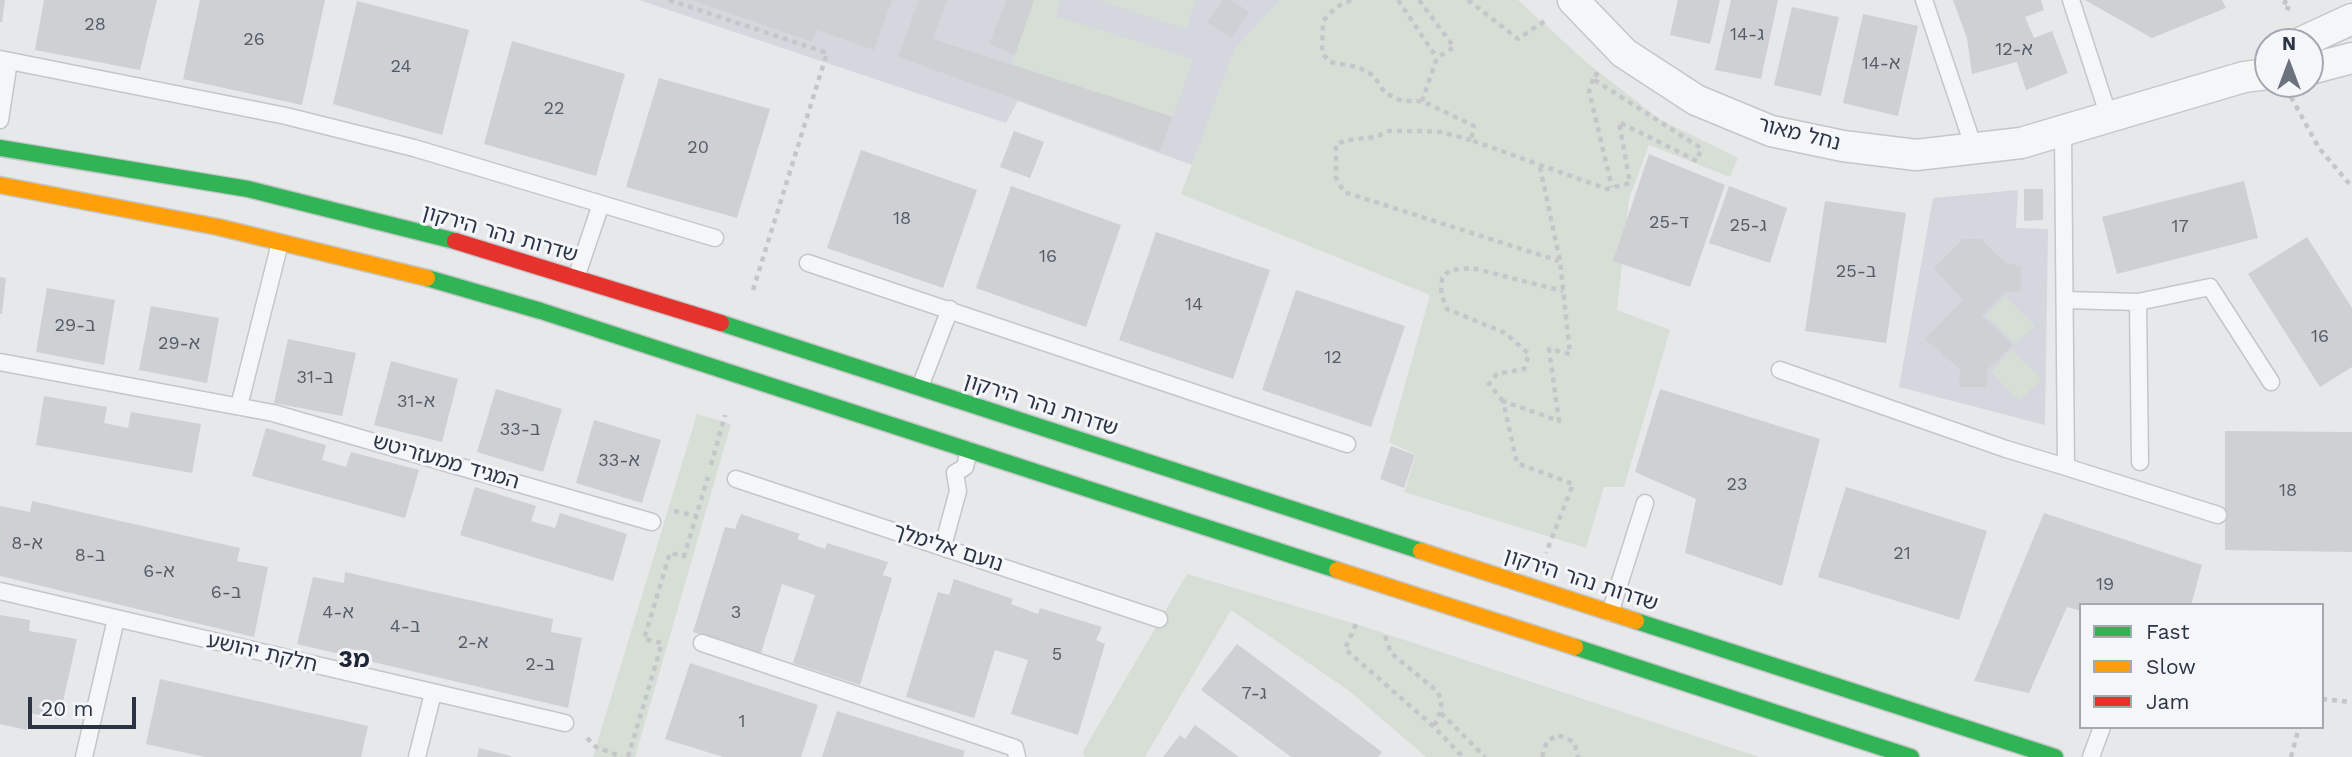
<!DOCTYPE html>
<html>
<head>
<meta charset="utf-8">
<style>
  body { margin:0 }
  #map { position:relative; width:2352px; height:757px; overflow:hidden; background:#e6e8ea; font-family:"Work Sans",sans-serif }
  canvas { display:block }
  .legend { position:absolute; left:2079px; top:603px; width:245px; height:126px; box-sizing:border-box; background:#f4f6f9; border:2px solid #a4a8b1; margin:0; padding:9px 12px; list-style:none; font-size:21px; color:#2b3445 }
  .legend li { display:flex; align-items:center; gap:14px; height:35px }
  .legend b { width:35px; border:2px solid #a4a8b1 }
  .north { position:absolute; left:2254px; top:28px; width:70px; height:70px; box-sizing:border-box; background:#f4f6f9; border:2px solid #a4a8b1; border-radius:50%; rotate:0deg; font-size:19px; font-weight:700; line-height:28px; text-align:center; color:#2b3445 }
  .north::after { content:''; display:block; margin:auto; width:24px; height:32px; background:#6c737f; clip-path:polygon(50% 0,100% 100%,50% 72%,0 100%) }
  .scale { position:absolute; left:28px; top:697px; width:108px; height:32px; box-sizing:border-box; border:4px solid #2b3445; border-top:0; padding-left:9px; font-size:21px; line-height:24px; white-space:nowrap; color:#2b3445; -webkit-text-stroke:5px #f4f6f9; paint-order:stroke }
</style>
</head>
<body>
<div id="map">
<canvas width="2352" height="757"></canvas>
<ul class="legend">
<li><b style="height:9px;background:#30b455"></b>Fast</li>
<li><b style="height:9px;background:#ff9f0a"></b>Slow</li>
<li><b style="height:9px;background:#e5322d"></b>Jam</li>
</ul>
<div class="north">N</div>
<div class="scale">20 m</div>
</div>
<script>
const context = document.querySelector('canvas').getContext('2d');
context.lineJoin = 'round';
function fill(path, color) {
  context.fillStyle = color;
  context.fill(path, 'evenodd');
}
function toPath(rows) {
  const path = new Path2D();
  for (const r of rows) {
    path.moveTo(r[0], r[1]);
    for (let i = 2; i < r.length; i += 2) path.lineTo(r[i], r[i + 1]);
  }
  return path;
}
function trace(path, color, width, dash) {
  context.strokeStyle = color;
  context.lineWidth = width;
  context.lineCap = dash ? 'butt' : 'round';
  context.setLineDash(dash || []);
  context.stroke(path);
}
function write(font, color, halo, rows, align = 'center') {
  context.font = font + ' "Work Sans","Noto Sans Hebrew",sans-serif';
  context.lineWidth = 6;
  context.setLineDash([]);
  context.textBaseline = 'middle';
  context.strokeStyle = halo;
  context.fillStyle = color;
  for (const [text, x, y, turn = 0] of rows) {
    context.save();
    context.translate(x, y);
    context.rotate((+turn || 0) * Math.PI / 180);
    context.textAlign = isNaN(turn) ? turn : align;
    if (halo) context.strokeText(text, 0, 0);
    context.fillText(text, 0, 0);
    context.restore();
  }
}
fill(toPath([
  [639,0,1280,0,1235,49,1192,165,1018,101,1006,123],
  [2018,190,2016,228,2048,229,2045,425,1899,387,1933,198]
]), '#d4d7dd');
fill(toPath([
  [1034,0,1060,0,1056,16,1193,59,1173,117,1011,65],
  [1098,0,1196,0,1186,29],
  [1280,0,1518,0,1586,62,1659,119,1738,158,1730,177,1649,145,1629,199,1617,310,1670,330,1624,487,1604,487,1586,548,1404,492,1416,455,1389,442,1430,295,1181,194,1235,49],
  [2005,296,2036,326,2015,343,1986,316],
  [2011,350,2042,379,2019,401,1991,372],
  [697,414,731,424,635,757,593,757],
  [1187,574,1356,624,1759,757,1426,757,1348,690,1231,610,1145,757,1085,757,1082,753]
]), '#d6ded6');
fill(toPath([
  [0,0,5,0,2,22,0,22],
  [44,0,157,0,140,70,35,50],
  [200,0,325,0,302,105,183,79],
  [692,0,892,0,874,50,817,30,812,42],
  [919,0,947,0,933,39,1173,117,1160,151,898,57],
  [1007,0,1034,0,1015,55,989,44],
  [1223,0,1231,0,1249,12,1231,38,1207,22],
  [1678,0,1720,0,1710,44,1670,35],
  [1731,0,1778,0,1761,79,1715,70],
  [1953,0,2041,0,2044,10,2025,17,2034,38,2052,31,2068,73,2026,90,2017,62,1972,74,1967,38],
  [2085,0,2222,0,2226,8,2152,38],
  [357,1,469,30,442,135,333,104],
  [1792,7,1839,17,1821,96,1774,85],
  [1863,14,1918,26,1898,116,1843,103],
  [512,41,625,74,596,176,484,144],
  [659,78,770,109,737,218,626,187],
  [1014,131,1044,142,1030,178,1000,167],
  [861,150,977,190,943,288,827,248],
  [1649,154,1725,185,1690,287,1613,261],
  [2244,181,2258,238,2117,274,2102,217],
  [1011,186,1121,225,1086,327,976,288],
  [1729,186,1787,208,1770,263,1709,243],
  [2024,189,2043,189,2043,220,2024,221],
  [1825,201,1906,213,1886,343,1805,331],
  [1156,232,1270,270,1233,379,1119,340],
  [2307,237,2352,308,2352,367,2320,387,2248,274],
  [1963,239,1981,239,2005,263,2021,266,2021,291,2005,292,1982,316,2013,345,1987,370,1987,387,1959,387,1960,369,1925,339,1963,300,1934,268],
  [0,277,6,278,2,314,0,314],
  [47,288,115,300,104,365,36,352],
  [1296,290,1405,326,1371,427,1262,390],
  [151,306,219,318,207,383,139,370],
  [288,339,356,353,342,416,274,403],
  [391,361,458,379,442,442,374,425],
  [496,389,562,409,543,472,477,452],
  [1660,389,1820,439,1782,586,1685,553,1696,499,1635,472],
  [44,396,107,407,104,423,128,428,131,412,201,424,192,473,36,445],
  [594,420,661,440,642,503,576,483],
  [266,428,326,445,322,460,346,467,351,452,419,470,405,518,252,476],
  [2225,431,2352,432,2352,552,2225,550],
  [1391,446,1415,455,1404,488,1380,479],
  [475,487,536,506,531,521,555,528,560,513,627,534,613,581,460,535],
  [1846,487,1987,531,1959,620,1818,577],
  [32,501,240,548,237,561,268,567,254,637,0,576,0,506,30,512],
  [2044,513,2202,565,2191,605,2081,605,2081,611,2067,607,2029,693,1974,681],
  [741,514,800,534,797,539,825,549,827,543,888,562,883,575,892,578,860,685,793,663,815,595,782,584,761,653,693,632,725,527,735,529],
  [345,572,553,619,551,632,582,638,568,708,297,644,313,577,344,583],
  [954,579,1013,599,1011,604,1038,614,1040,608,1102,627,1096,640,1105,644,1078,735,1011,714,1028,660,995,650,974,718,906,697,938,592,949,595],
  [0,615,30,620,29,631,77,639,59,719,30,713,27,730,0,724],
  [1237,644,1382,752,1378,757,1291,757,1201,690],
  [690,663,818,705,801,757,723,757,665,739],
  [160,679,368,726,361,757,205,757,146,744],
  [837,711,965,751,963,757,822,757],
  [1195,725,1239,757,1163,757,1180,735,1185,739],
  [479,748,511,756,511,757,477,757]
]), '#ced0d3');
const lane = toPath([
  [1924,0,1974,148],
  [2071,0,2109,117],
  [0,59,286,116,414,148,715,238],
  [0,120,9,61],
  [808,263,1347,444],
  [576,278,601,204],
  [2066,300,2138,302,2210,287,2271,382],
  [2138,302,2140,462],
  [0,362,273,413,652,522],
  [1780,370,2006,449,2066,467,2063,131],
  [920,387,950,309],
  [239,406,280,243],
  [2066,467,2218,515],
  [736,479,1159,619],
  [943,546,958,491,955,473,965,467,969,450],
  [0,591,565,723],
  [1610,613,1645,503],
  [702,643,1015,748,1017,757],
  [84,757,116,619],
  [417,757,433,693],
  [2091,757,2102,727]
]);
const street = toPath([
  [1573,0,1624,53,1696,100,1771,131,1843,146,1916,155,2021,143,2244,77,2268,74],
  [2302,42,2352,19],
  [2310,69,2352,58]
]);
const fast = toPath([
  [0,148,248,189,455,241],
  [427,278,541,311,1337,570],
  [721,323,1421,551],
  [1636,621,2055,757],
  [1575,647,1911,757]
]);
const slow = toPath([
  [0,185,218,227,427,278],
  [1421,551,1636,621],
  [1337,570,1575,647]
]);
const jam = toPath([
  [455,241,721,323]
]);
trace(lane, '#c4c6c8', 19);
trace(street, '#c4c6c8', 33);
trace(fast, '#c4c6c8', 19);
trace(slow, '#c4c6c8', 19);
trace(jam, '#c4c6c8', 19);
trace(toPath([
  [669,0,827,53,753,290],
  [1351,0,1336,7,1323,21,1322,53,1330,62,1358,67,1374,76,1385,93,1402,101,1422,101,1474,126,1471,140,1607,189,1630,183,1619,122,1697,161,1701,148,1593,79,1598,72],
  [1398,0,1437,58],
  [1419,0,1454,47,1437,58,1422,101],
  [1468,0,1518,39,1546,20],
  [2286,0,2283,7,2292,9],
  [1593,79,1589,91,1612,187],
  [2291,97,2319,148,2352,187],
  [1471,140,1441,132,1418,131,1389,131,1376,137,1348,140,1336,144,1336,178,1344,192,1559,261],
  [1540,167,1560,261,1570,354,1549,349,1559,421,1503,401,1517,463,1573,484,1546,553],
  [1503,401,1489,384,1497,374,1524,369,1529,354,1505,333,1447,309,1441,293,1442,278,1450,270,1472,268,1563,291],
  [711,465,725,415],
  [674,511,697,516],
  [1356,624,1345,649,1433,726,1463,757],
  [1385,636,1391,653,1437,691,1442,701,1438,720,1433,726],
  [2322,699,2352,702],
  [1441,713,1485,757],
  [587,738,596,747,622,757],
  [628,757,662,643,644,639,670,553,684,556,708,477],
  [1542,757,1547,741,1558,735,1574,742,1578,757],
  [2291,757,2299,727]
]), '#c5c6ca', 4.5, [5, 5]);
trace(lane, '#f5f6f7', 16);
trace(street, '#f5f6f7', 30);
trace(fast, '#30b455', 16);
trace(slow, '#ff9f0a', 16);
trace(jam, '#e5322d', 16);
write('18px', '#545c69', null, [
  ["28",95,25],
  ["14-ג",1747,35],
  ["26",254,40],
  ["12-א",2014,50],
  ["14-א",1881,64],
  ["24",401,67],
  ["22",554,109],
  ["20",698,148],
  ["18",902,219],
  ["25-ד",1669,223],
  ["25-ג",1748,226],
  ["17",2180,227],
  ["16",1048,257],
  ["25-ב",1856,272],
  ["14",1194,305],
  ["29-ב",75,326],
  ["16",2320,337],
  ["29-א",179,344],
  ["12",1333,358],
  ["31-ב",315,378],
  ["31-א",416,402],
  ["33-ב",520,430],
  ["33-א",619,461],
  ["23",1737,485],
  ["18",2288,491],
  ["8-א",27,544],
  ["21",1902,554],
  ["8-ב",90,556],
  ["6-א",159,572],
  ["19",2105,585],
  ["6-ב",226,593],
  ["4-א",338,613],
  ["3",736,613],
  ["4-ב",405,627],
  ["2-א",473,643],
  ["5",1057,655],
  ["2-ב",540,665],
  ["7-ג",1254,694],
  ["1",742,722]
]);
write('21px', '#2b3445', '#f4f6f9', [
  ["נחל מאור",1799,134,14],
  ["שדרות נהר הירקון",500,234,16],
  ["שדרות נהר הירקון",1041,405,18],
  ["המגיד ממעזריטש",446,462,16],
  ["נועם אלימלך",948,548,18],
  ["שדרות נהר הירקון",1581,580,18],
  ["חלקת יהושע",262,653,13]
]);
write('bold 24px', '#1d2536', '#f4f6f9', [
  ["מ3",354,660]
]);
</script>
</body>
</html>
